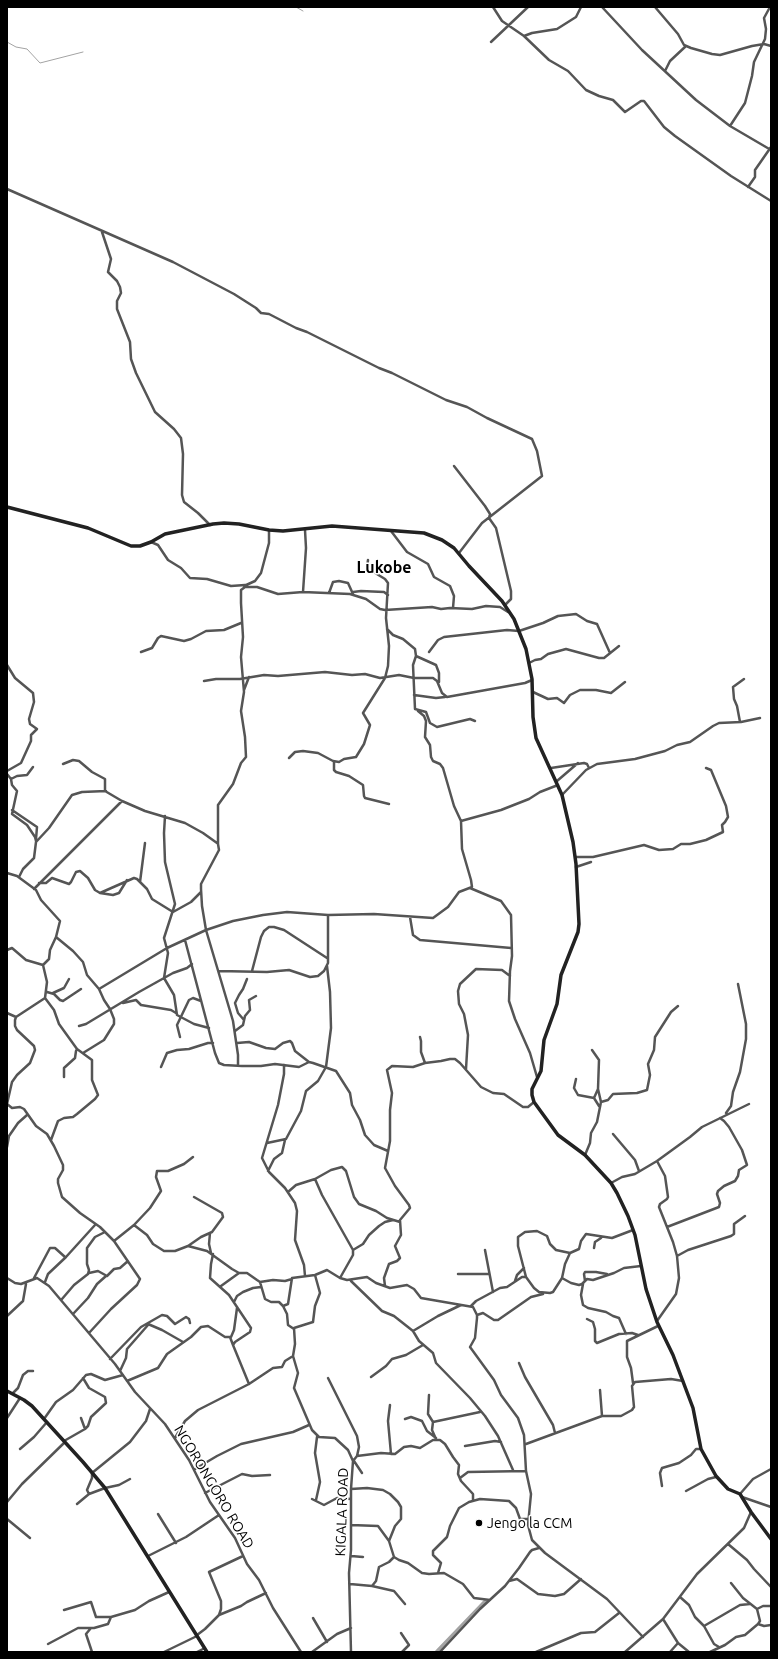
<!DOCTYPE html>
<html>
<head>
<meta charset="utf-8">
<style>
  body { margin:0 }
  #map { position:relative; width:778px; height:1659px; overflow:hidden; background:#fff; font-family:Ubuntu,sans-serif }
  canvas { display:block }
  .frame { position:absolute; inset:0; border:8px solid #000; pointer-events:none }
</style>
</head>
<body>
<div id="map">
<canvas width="778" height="1659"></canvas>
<div class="frame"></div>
</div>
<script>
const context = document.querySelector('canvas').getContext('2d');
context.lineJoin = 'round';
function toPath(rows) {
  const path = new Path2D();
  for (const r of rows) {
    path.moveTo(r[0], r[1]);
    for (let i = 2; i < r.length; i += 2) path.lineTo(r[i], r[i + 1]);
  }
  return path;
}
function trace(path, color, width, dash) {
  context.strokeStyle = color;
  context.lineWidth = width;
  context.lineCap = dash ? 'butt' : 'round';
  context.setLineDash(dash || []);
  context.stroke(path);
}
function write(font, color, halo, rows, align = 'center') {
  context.font = font + ' Ubuntu,sans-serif';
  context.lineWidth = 3;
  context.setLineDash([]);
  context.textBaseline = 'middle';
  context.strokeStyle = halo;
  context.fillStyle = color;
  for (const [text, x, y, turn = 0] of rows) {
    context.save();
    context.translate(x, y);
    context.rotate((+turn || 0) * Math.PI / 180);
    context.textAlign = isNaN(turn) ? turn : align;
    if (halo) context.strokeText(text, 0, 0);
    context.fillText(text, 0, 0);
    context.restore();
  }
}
trace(toPath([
  [296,7,303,11],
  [7,42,16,47,27,49,40,63,83,52]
]), '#a3a3a3', 1);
trace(toPath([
  [437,1652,485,1602]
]), '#a3a3a3', 4.5);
trace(toPath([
  [493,7,502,21,524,36,549,60,568,71,586,90,599,96,613,100,625,112,641,101,644,101,664,127,675,136,731,176,771,201],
  [602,7,642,50,696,100,730,126,771,150],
  [655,7,678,34,684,45,691,48,712,54,720,55,752,46,764,44,771,46],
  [524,36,532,33,557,29,576,17,581,7],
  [491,42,528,7],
  [665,71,670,61,686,46],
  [730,126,745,103,752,76,754,62,765,39,766,29,764,18,770,7],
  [748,187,755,177,755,170,771,147],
  [7,189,173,262,234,294,256,308,261,313,269,314,296,328,307,332,379,368,392,373,446,400,467,407,487,418,532,439,537,451,542,476,482,523,459,553],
  [102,232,111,259,108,272,117,281,120,287,121,293,117,301,117,309,130,342,131,359,136,373,155,412,174,429,181,438,183,454,182,495,184,502,198,513,210,525],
  [454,466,485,506,490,514,489,518,496,528,511,591,511,599,505,605],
  [391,531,407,552,428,564,434,577,450,586,454,596,453,608],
  [151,542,158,545,168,560,181,568,190,578,207,579,231,586,245,585],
  [244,586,255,581,261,573,269,543,269,530],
  [303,592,306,548,305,530],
  [353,592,361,591,384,592,388,595],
  [329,593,333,582,339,581,348,583,353,594],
  [387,629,393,635,403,639,415,649,416,656,413,665,415,709,426,712,430,723,437,727,470,719,475,721],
  [141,652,152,648,158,638,161,636,184,641,191,639,206,631,224,630,241,623],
  [429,652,438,640,444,637,507,630,519,631,543,623,558,616,576,614,587,621,597,624,610,653],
  [416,656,436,665,439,673,439,682],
  [529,663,535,660,541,659,548,654,566,649,599,658,604,658,619,646],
  [7,665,15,678,33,693,34,702,29,719,30,724,37,729,31,735,31,741,21,763,7,771],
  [204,681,216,679,240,679,264,675,278,676,325,672,352,675,365,674,380,678,399,675,414,678,433,678,437,681,442,693,447,697,525,683,532,680],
  [244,690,249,677],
  [533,692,548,699,557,698,564,703,570,695,580,690,596,690,611,693,625,682],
  [414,695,436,698,445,697],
  [740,722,737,706,734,699,733,687,744,679],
  [289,758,295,752,303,751,318,753,333,761,339,762,344,759,356,757,364,744,370,725,363,713,385,678,388,666,389,646,386,618,388,583,385,579,367,568,368,560],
  [334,762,334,770,336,772,349,776,363,785,364,796,365,798,389,804],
  [63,764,73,760,79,761,92,772,105,779,105,791,122,801,145,811,185,823,203,833,217,843],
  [33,767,27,775,17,776,11,779,12,785,17,791,12,814,27,825,35,837,36,841],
  [551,768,584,763,587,764,589,768],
  [7,774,11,779],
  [557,781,578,763],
  [562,795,586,770,597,764,635,759,665,751,677,745,690,742,713,726,719,723,741,722,760,718],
  [12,810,37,827,36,839],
  [165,816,164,833,165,862,175,904,164,938,168,953,164,978,174,995,177,1015,194,1024,209,1028],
  [461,821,501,810,529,799,540,792,558,785],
  [576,857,593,857,644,845,659,850,673,849,681,844,690,844,706,840,723,832,722,825,725,822,728,817,726,806,711,770,706,768],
  [576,867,591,862],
  [7,873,17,876,36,890,41,900,60,921,56,937,50,950,49,959,43,965],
  [19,877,23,869,34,858,36,842,49,828,72,795,82,792,106,791],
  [140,882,145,843],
  [39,883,46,883,52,878,69,884,71,882,76,872,80,871,88,878,95,890,100,893,134,878,137,879,147,889,152,899,173,912,191,902,201,892],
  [470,888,501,901,511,915,512,956,510,971,509,1001,515,1019,530,1053,537,1077],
  [34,889,122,801],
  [100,893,113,895,119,893,127,880],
  [410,917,413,935,420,940,511,948],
  [56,937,73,951,83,962,87,975,99,989,104,1000,110,1009,114,1019,114,1024,104,1040,83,1053],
  [185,940,215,1053,219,1063,224,1065,242,1066,261,1066,275,1064,299,1067,309,1062,313,1063,336,1071,350,1093,352,1105,360,1120,365,1135,374,1145,388,1151],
  [7,950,12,948,26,960,43,965,47,982,45,998,16,1017,15,1020,15,1026,17,1030,34,1046,35,1050,30,1063,17,1075,12,1082,7,1104,12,1108,20,1107,24,1109,36,1126,47,1134,54,1146,63,1165,63,1170,58,1179,58,1183,62,1197,80,1213,100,1227,114,1241,140,1279,137,1285,111,1309,89,1333],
  [219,971,267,972,289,970,310,977,318,976,324,971,328,963,328,915],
  [252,971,261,937,264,931,269,927,274,927,284,930,327,958],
  [99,989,167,948,206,930,233,921,263,915,287,912,328,915,374,914,433,918,448,907,459,892,472,887,471,880,462,849,461,821,454,806,443,768,440,764,433,761,431,757,430,745,425,737,426,721,424,716,418,711],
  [47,992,54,994,60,1000,63,1001,81,989],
  [53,993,64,988,69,979],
  [45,998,54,1010,59,1024,77,1049,92,1060,92,1080,98,1095,95,1099,77,1114,73,1117,64,1118,58,1121,51,1140],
  [123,1003,136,1000,141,1005,171,1010,176,1013],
  [7,1013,16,1017],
  [244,1020,238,1013,235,1003,239,995,243,989,247,979],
  [79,1026,86,1024,139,992,173,973,187,968,192,964],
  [235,1031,243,1025,245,1016,250,1010,249,1000,256,996],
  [180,1037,177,1025,189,1000,193,998,201,1001],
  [420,1037,421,1041,421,1052,425,1063,441,1061,450,1059,455,1059,460,1063,481,1087,493,1093,504,1094,523,1107,528,1107,534,1102],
  [237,1043,249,1042,266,1048,275,1049,283,1043,290,1041,292,1043,295,1051,309,1062],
  [238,1065,238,1055,233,1021,206,930,202,906,201,889,201,884,219,850,218,844,218,805,233,784,241,763,246,757,245,737,241,711,244,692,241,657,243,637,241,603,241,590,245,587,257,587,278,594,303,592,350,594,366,599,380,609,385,610,432,607,441,609,450,608,472,609,486,606,500,607,508,612],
  [284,1065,284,1074,278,1105,262,1158,269,1172,285,1188,295,1203,297,1211,295,1240,304,1265,305,1276],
  [161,1067,167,1053,177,1050,189,1049,208,1043,213,1043],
  [466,1069,468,1035,464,1014,459,1004,458,991,460,984,476,969,502,970,510,976],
  [64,1077,64,1068,75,1058,76,1051,77,1049],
  [576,1079,574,1088,578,1095,594,1098,599,1106],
  [594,1098,598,1089],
  [601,1102,608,1100,613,1094,637,1093,647,1090,650,1075,648,1064,654,1050,655,1037,671,1012,678,1006],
  [726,1113,731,1106,733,1092,740,1072,746,1039,746,1024,738,984],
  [613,1134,635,1160,639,1171],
  [267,1143,286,1139,301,1111,306,1091,318,1081,326,1067,331,1028,330,992,327,966],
  [7,1147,9,1136,18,1123,27,1115],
  [585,1155,590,1143,591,1133,597,1122,601,1102,598,1089,599,1060,592,1050],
  [268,1171,274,1159,282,1153,285,1140],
  [315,1179,322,1195,353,1250,353,1255,340,1278],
  [611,1183,622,1177,635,1174,657,1161,690,1137,702,1127,749,1104],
  [288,1192,296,1185,315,1179,331,1170,342,1167,346,1171,354,1197,359,1204,376,1211,387,1218,400,1222],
  [134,1225,150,1208,161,1191,156,1177,157,1171,168,1171,184,1164,193,1157],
  [667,1227,719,1207,720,1203,717,1194,718,1191,724,1186,735,1181,738,1176,739,1170,747,1165,742,1150,729,1127,724,1121,720,1118],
  [210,1233,209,1244,211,1253],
  [114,1241,134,1225,147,1235,153,1244,164,1251,175,1251,188,1246,207,1251,232,1269,239,1273,247,1273,257,1280,260,1282,265,1299,271,1302,279,1302,283,1306,288,1304,292,1278,315,1275,327,1270,340,1278,347,1280,367,1277,376,1283,390,1288,407,1285,414,1289,421,1298,473,1307,477,1315,477,1318,475,1338,470,1347,494,1380,501,1395,518,1418,524,1435,526,1471,531,1494,528,1525,532,1540,545,1553,607,1599,643,1637],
  [188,1246,201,1237,212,1232,223,1217,222,1213,194,1197],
  [594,1248,595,1242,601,1238],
  [353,1250,363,1244,369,1235,379,1226,385,1222,393,1220],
  [485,1250,493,1292],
  [570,1253,565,1264,562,1278,553,1292,550,1293,539,1292,534,1288,526,1277,518,1246,518,1237,525,1232,537,1231,547,1236,550,1244,556,1250,570,1253,579,1249,581,1241,586,1234,612,1238,633,1230],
  [213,1254,211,1264,210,1278,229,1295,251,1328,250,1332,235,1342,233,1345,249,1384],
  [677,1256,688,1250,731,1236,734,1234,734,1224,745,1216],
  [89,1273,98,1271,107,1276,114,1269,120,1268,128,1261],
  [458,1274,489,1274],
  [7,1278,15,1283,21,1284,37,1278,49,1286,115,1364,135,1392,165,1424,189,1460,210,1502,235,1538,247,1564,259,1580,273,1608,301,1652],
  [34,1278,50,1248,55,1248,65,1257],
  [562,1278,571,1283,579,1285,582,1284,587,1279,593,1280,614,1273,624,1268,641,1266],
  [351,1281,382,1311,394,1316,413,1331,419,1341,433,1353,436,1363,470,1398,485,1416,498,1436,513,1470],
  [515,1281,517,1275,524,1268],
  [585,1281,584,1274,585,1272,596,1272,607,1274],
  [45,1282,48,1274,66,1257,95,1225],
  [260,1282,273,1280,285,1281,292,1279],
  [583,1284,581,1295,583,1305,588,1308,606,1312,613,1316,619,1318,626,1334],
  [221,1286,239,1273],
  [385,1286,384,1278,389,1264,397,1261,400,1258,395,1246,401,1235,400,1220,410,1208,409,1205,395,1186,385,1168,390,1141,390,1110,392,1093,387,1070,392,1066,413,1067,425,1063],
  [62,1299,74,1285,88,1274,89,1270,87,1264,87,1248,95,1237,105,1232],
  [234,1302,237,1296,243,1292,253,1288,261,1287],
  [283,1306,287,1314,288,1325,294,1329],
  [471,1306,476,1301,500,1288,507,1287,522,1277,526,1277],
  [73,1314,88,1298,97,1284,106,1276],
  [477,1315,483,1313,494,1320,498,1320,531,1297,543,1294],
  [7,1316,23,1301,26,1284],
  [587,1319,593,1322,595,1329,595,1341,597,1343,619,1334,632,1333,638,1335],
  [657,1321,676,1294,679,1278,677,1256,673,1242,659,1207,660,1204,667,1199,668,1197,665,1176,657,1161],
  [148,1324,162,1330,183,1342],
  [413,1331,438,1316,461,1305],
  [230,1337,233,1345],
  [293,1356,298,1373,294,1388,312,1430,319,1437,335,1438,348,1450,353,1461,351,1489,351,1550,349,1573,351,1652],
  [110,1359,141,1327,162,1315,167,1316,175,1324,186,1317,189,1319,190,1323],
  [519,1363,525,1377,553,1425,555,1433],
  [120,1371,126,1358,127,1349,148,1325],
  [371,1377,386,1366,392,1359,406,1355,423,1345],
  [328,1378,357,1436,359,1447,357,1456,353,1461],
  [127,1381,158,1368,167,1354,191,1337,201,1327,208,1326,225,1337,231,1337,234,1330,237,1308],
  [633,1383,631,1368,627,1357,627,1341,658,1326],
  [600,1390,602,1416],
  [13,1393,18,1388,23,1375,28,1371,33,1371],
  [429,1395,428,1414,433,1422,432,1430,436,1439],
  [390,1405,388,1421,391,1454],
  [7,1418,20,1398],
  [81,1418,85,1429],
  [44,1419,56,1402,73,1390,86,1375,91,1374,105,1380,123,1375],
  [405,1419,411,1417,422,1421,427,1431,436,1438],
  [433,1422,480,1412],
  [175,1438,185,1421,198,1410,249,1384,273,1368,282,1367,285,1361,293,1356,295,1344,294,1328,313,1322,315,1306,320,1293,315,1275],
  [64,1441,85,1429,88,1426,91,1417,106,1403,105,1397,89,1388,83,1378],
  [526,1444,602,1416,621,1416,632,1410,634,1407,632,1386,635,1382,671,1379,683,1381],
  [465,1446,495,1441,501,1442],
  [20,1449,34,1437,47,1422],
  [357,1456,381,1453,395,1454,404,1447,411,1446,420,1448,433,1440,440,1440,445,1444,453,1457,459,1465,458,1474,461,1481,473,1494,473,1501],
  [354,1461,362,1473],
  [195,1469,217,1456,241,1444,293,1432,309,1425],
  [460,1478,468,1472,526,1471],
  [662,1486,660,1473,662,1468,679,1463,691,1455,696,1449,701,1449],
  [351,1489,367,1488,383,1490,390,1494,398,1502,401,1507,401,1519,395,1526,389,1541],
  [686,1491,708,1479,716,1477],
  [205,1493,242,1474,252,1476,270,1475],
  [89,1494,87,1490,92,1478,92,1473,130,1442,146,1421,150,1409],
  [740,1494,753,1479,771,1469],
  [742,1497,771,1507],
  [312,1499,324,1505,337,1498,351,1499],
  [316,1500,320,1482,315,1453,317,1437],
  [7,1502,22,1484,65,1442],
  [77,1504,89,1494,105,1488,119,1485,130,1479],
  [158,1514,176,1543],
  [7,1519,30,1538],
  [351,1525,378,1526,389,1541,394,1557,399,1560,408,1563,422,1573,429,1574,444,1573,463,1584,474,1598,490,1600],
  [728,1544,747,1560,754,1569,771,1587],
  [148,1556,186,1537,219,1515],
  [351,1556,363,1557],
  [438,1573,441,1563,433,1555,433,1551,447,1537,450,1526,459,1508,469,1502,480,1499,509,1501,516,1508,520,1519,528,1519],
  [509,1581,517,1579,538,1594,555,1596,564,1594,581,1579],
  [731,1583,743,1598,757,1609],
  [350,1584,372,1586,376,1581,379,1567,389,1562,394,1557],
  [372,1586,394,1591,405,1604],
  [680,1597,689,1605,695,1617,704,1626,714,1644,719,1647],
  [64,1610,91,1602,96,1617,111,1617],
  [219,1615,221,1609,221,1601,209,1572,243,1556],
  [313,1618,327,1642],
  [663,1619,678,1643,689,1652],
  [758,1624,764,1626,771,1625],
  [704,1626,740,1605,750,1604],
  [91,1628,86,1634,92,1652],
  [401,1633,409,1645,402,1652],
  [197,1635,205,1629,219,1615,241,1606,247,1602,266,1593],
  [48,1644,78,1628,94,1628,108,1624,111,1617,135,1610,149,1601,169,1592],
  [164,1652,197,1636],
  [197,1652,205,1648],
  [312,1652,337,1634,351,1628],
  [440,1652,480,1609,505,1586,519,1568,530,1552,532,1550,539,1548],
  [536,1652,581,1633,595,1632,619,1613],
  [625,1652,663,1619,697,1574,744,1528,751,1512],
  [670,1652,678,1643],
  [710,1652,725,1645,736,1637,745,1635,758,1624,760,1621,757,1609,763,1606,771,1606]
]), '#555', 2.5);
trace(toPath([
  [7,507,88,528,131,546,140,546,151,542,165,534,213,524,224,523,239,524,269,530,283,531,332,526,424,533,442,540,454,548,469,566,502,601,514,619,526,649,532,679,533,717,536,738,562,795,573,842,576,864,579,924,578,932,561,975,557,1004,544,1040,541,1071,532,1089,532,1095,534,1102,558,1135,585,1155,611,1183,617,1193,628,1216,635,1235,646,1289,657,1322,673,1355,693,1408,701,1449,716,1476,728,1489,740,1494,751,1512,771,1539],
  [7,1391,24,1400,32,1406,83,1462,105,1488,207,1652]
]), '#222', 3.5);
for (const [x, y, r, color] of [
  [479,1523,4,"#000"]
]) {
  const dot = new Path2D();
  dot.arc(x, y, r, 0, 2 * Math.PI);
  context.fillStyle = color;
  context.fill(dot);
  trace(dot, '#fff', 1.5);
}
write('14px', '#000', '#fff', [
  ["NGORONGORO ROAD",214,1487,59],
  ["KIGALA ROAD",342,1512,-88]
]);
write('14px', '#000', '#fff', [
  ["Jengo la CCM",487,1523]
], 'left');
write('bold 16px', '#000', '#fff', [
  ["Lukobe",384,568]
]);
</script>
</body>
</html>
